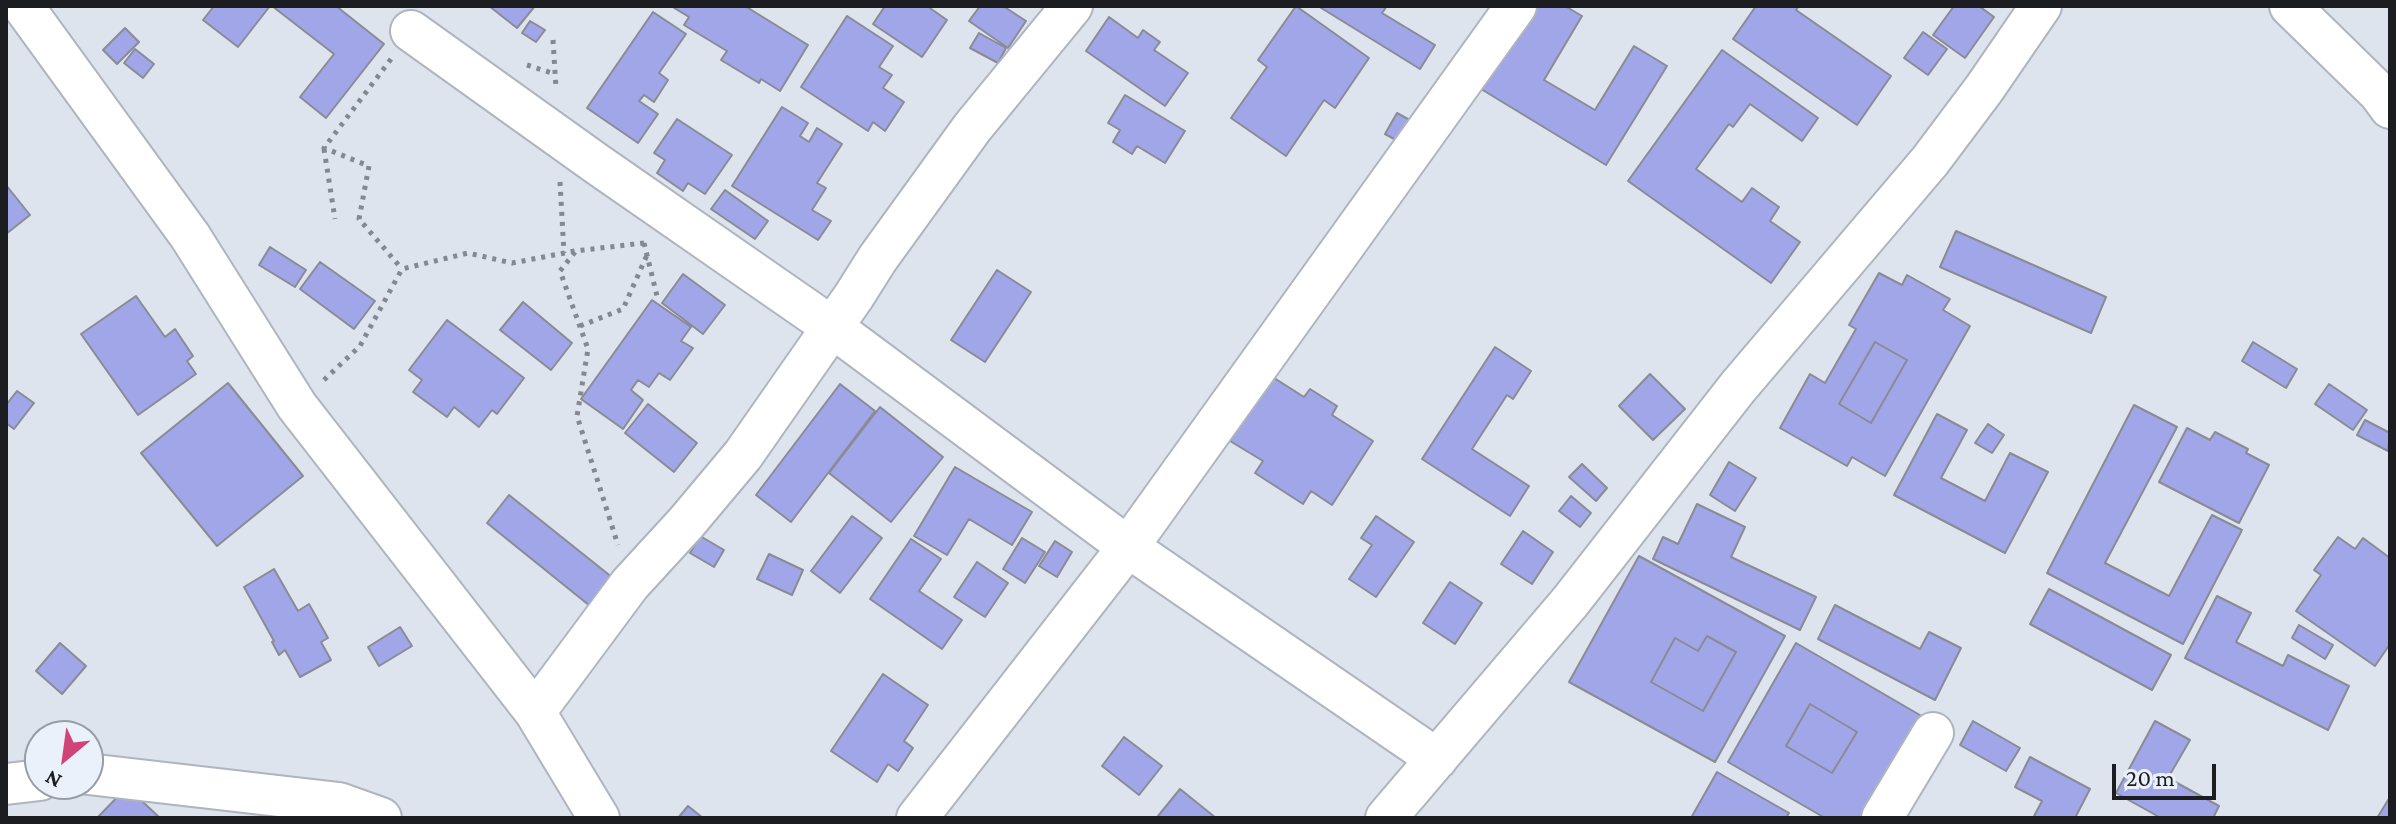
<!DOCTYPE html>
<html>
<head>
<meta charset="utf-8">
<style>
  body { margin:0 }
  #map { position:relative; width:2396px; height:824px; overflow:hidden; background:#dee4ee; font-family:"Crimson Pro",serif }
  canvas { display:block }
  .frame { position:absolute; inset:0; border:8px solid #1b1d21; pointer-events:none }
  .north { position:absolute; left:24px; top:720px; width:80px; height:80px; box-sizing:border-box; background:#ebf1fb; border:2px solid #989ca4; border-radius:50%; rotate:209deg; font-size:22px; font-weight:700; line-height:32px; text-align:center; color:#1b1d21 }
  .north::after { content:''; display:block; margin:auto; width:28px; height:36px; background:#d04477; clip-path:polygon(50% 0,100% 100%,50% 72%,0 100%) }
  .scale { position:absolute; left:2112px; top:764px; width:104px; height:36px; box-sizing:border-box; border:4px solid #1b1d21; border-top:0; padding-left:10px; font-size:24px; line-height:28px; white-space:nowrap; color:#1b1d21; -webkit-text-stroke:6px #ebf1fb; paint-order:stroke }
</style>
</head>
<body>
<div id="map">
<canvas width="2396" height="824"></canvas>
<div class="frame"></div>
<div class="north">N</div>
<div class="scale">20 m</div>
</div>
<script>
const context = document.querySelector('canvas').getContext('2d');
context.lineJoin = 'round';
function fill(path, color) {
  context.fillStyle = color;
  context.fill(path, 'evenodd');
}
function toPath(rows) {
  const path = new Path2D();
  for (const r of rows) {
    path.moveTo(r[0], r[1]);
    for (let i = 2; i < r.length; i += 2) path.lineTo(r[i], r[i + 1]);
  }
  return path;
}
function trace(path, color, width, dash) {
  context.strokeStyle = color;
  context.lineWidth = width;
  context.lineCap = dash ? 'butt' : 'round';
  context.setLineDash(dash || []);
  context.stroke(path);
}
const building = toPath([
  [214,6,270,6,238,47,203,20,214,6],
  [272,6,336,6,384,44,326,118,300,97,334,54,272,6],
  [489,6,535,6,517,28,489,6],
  [671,6,745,6,808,45,780,91,761,79,759,83,721,60,727,51,684,25,689,17,671,6],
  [885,6,927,6,947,20,922,57,873,24,885,6],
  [980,6,1003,6,1026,21,1008,48,969,21,980,6],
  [1296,6,1369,58,1335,108,1324,100,1286,156,1231,118,1267,67,1258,60,1296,6],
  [1318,6,1387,6,1382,13,1435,45,1420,69,1318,6],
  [1531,6,1565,6,1582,16,1544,80,1595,110,1634,46,1667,66,1606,165,1481,89,1531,6],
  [1756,6,1799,6,1796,10,1891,76,1857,125,1733,39,1756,6],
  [1954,6,1979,6,1994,17,1965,58,1933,35,1954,6],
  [653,12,686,34,659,73,668,80,654,102,644,95,639,101,658,114,638,143,587,108,653,12],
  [847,16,893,46,879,67,892,75,883,88,904,102,885,131,873,122,868,131,801,87,847,16],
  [1109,17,1138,38,1143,30,1160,42,1154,50,1188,73,1165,106,1086,51,1109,17],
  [530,21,545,30,536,42,522,33,530,21],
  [125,28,139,42,117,64,103,50,125,28],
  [1923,32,1947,49,1928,75,1904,58,1923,32],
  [979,33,1006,48,998,63,970,48,979,33],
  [135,49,154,64,143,78,124,63,135,49],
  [1722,50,1818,118,1802,141,1750,104,1733,127,1729,124,1696,169,1742,202,1752,188,1779,207,1770,221,1800,242,1771,283,1628,181,1722,50],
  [1125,95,1185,131,1165,163,1137,146,1132,154,1113,142,1120,130,1108,123,1125,95],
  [782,107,808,123,800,136,809,142,817,128,842,144,817,183,826,188,812,210,831,221,818,240,732,186,782,107],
  [1397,113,1417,124,1405,145,1385,134,1397,113],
  [677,119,732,155,705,194,688,183,683,191,657,173,665,160,654,153,677,119],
  [6,185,30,215,6,234,6,185],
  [725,190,768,221,755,239,711,209,725,190],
  [1956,231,2106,297,2091,333,1940,267,1956,231],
  [270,247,306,270,295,287,259,265,270,247],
  [320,262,375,301,354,329,300,289,320,262],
  [997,270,1031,292,985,362,951,340,997,270],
  [1879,273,1902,285,1907,275,1950,299,1943,310,1970,326,1885,476,1852,457,1847,466,1780,428,1810,374,1825,383,1856,329,1849,325,1879,273],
  [1875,342,1907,360,1871,423,1839,404,1875,342],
  [683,274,725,305,703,334,662,303,683,274],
  [136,296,165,337,175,329,193,356,187,361,196,374,138,415,81,334,136,296],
  [652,300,691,327,681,341,693,348,670,380,659,373,649,387,638,380,631,390,643,400,623,429,581,399,652,300],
  [523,302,572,343,551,370,500,330,523,302],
  [447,320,524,378,497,414,492,410,479,427,454,407,447,417,413,392,422,380,409,370,447,320],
  [1875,342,1907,360,1871,423,1839,404,1875,342],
  [2253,342,2297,369,2286,388,2242,361,2253,342],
  [1495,347,1531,371,1513,399,1507,395,1472,449,1529,486,1510,516,1422,459,1495,347],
  [1650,374,1685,409,1653,440,1619,406,1650,374],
  [1271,376,1304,397,1310,389,1337,406,1332,415,1373,441,1332,505,1311,491,1303,504,1255,473,1263,461,1230,441,1271,376],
  [228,383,303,476,217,546,141,453,228,383],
  [840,384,875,411,791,522,756,495,840,384],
  [2329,384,2367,410,2353,430,2315,404,2329,384],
  [17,391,34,403,14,429,6,423,6,405,17,391],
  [648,404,697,443,674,472,625,433,648,404],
  [2134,405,2177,427,2105,563,2169,596,2212,515,2242,530,2183,644,2047,573,2134,405],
  [880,407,943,457,891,522,829,473,880,407],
  [1937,414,1967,430,1941,478,1985,501,2010,453,2048,472,2005,553,1894,495,1937,414],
  [2365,420,2390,433,2388,451,2357,435,2365,420],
  [1988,424,2004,435,1992,453,1975,443,1988,424],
  [2187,428,2210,440,2215,432,2248,449,2246,453,2269,465,2239,523,2159,482,2187,428],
  [1729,462,1756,478,1735,511,1710,495,1729,462],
  [1582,464,1607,488,1596,501,1569,477,1582,464],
  [955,467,1032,512,1012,545,969,519,947,555,914,536,955,467],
  [509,495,613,578,590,606,487,523,509,495],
  [1571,496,1591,513,1580,527,1559,511,1571,496],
  [1697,504,1745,527,1731,557,1816,597,1800,630,1653,559,1663,537,1678,544,1697,504],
  [852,516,882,538,840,593,811,571,852,516],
  [1376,516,1414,542,1376,597,1349,579,1372,545,1361,538,1376,516],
  [1523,531,1553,552,1532,584,1501,564,1523,531],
  [700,536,724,550,714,567,690,553,700,536],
  [2338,537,2355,549,2363,538,2390,558,2390,644,2375,666,2296,611,2321,575,2314,570,2338,537],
  [1022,538,1045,552,1025,583,1003,569,1022,538],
  [911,539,941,559,919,591,962,620,942,649,870,599,911,539],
  [1055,541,1072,552,1057,577,1039,566,1055,541],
  [769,554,803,570,792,595,757,579,769,554],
  [1639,556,1785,636,1715,762,1569,682,1639,556],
  [1707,636,1736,652,1703,711,1651,682,1675,638,1698,651,1707,636],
  [977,562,1008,583,985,617,954,597,977,562],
  [274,569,298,611,309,604,328,638,321,642,331,660,300,677,285,650,279,655,272,642,274,641,244,587,274,569],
  [1450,582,1482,603,1455,644,1423,623,1450,582],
  [2049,589,2171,655,2152,690,2030,624,2049,589],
  [2217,596,2251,613,2236,642,2283,666,2288,655,2349,686,2328,730,2185,658,2217,596],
  [1835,605,1920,649,1929,632,1961,648,1935,700,1818,639,1835,605],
  [2299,625,2333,645,2325,659,2292,638,2299,625],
  [400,627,412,646,379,666,368,647,400,627],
  [1707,636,1736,652,1703,711,1651,682,1675,638,1698,651,1707,636],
  [60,643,86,666,62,694,36,671,60,643],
  [1796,643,1925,718,1868,818,1825,818,1728,762,1796,643],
  [1810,704,1857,732,1832,773,1786,746,1810,704],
  [883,674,928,705,904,741,913,748,898,771,888,764,877,782,831,751,883,674],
  [1810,704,1857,732,1832,773,1786,746,1810,704],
  [1973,721,2020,748,2006,771,1960,745,1973,721],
  [2155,721,2190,740,2168,778,2219,806,2213,818,2161,818,2116,793,2155,721],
  [1124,737,1162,766,1139,795,1102,766,1124,737],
  [2030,757,2090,789,2075,818,2033,818,2042,801,2015,787,2030,757],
  [1717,772,1789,813,1786,818,1691,818,1717,772],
  [127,787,160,818,97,818,127,787],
  [1180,789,1216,818,1161,818,1158,816,1180,789],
  [2390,797,2390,818,2377,818,2390,797],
  [688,806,703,818,678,818,688,806]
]);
fill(building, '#a0a6e7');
trace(building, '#898b95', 2);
const minor = toPath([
  [23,6,190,236,297,406,535,712,599,818],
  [2290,6,2379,93,2390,108],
  [411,31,597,164,832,327,1128,547,1437,759],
  [535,712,630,584,686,523,743,455,854,296,878,258,972,128,1072,6],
  [88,774,339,803,381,818],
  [6,784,40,780],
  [917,818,1128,547,1516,6],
  [1386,818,1570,602,1738,387,1930,161,1984,89,2041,6],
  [1882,818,1933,733]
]);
trace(minor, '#afb5be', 44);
trace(toPath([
  [553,40,556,88],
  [391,59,324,148,369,166,359,219,402,269],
  [527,65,555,74],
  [324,149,335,219],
  [560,182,564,253],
  [644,243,657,296],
  [575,252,560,271,588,349,577,416,618,545],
  [580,326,623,309,647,255],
  [324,380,360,346,402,269,468,253,512,263,575,251,644,243,644,240]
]), '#84888f', 5, [4, 6]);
trace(minor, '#fff', 40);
</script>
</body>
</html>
